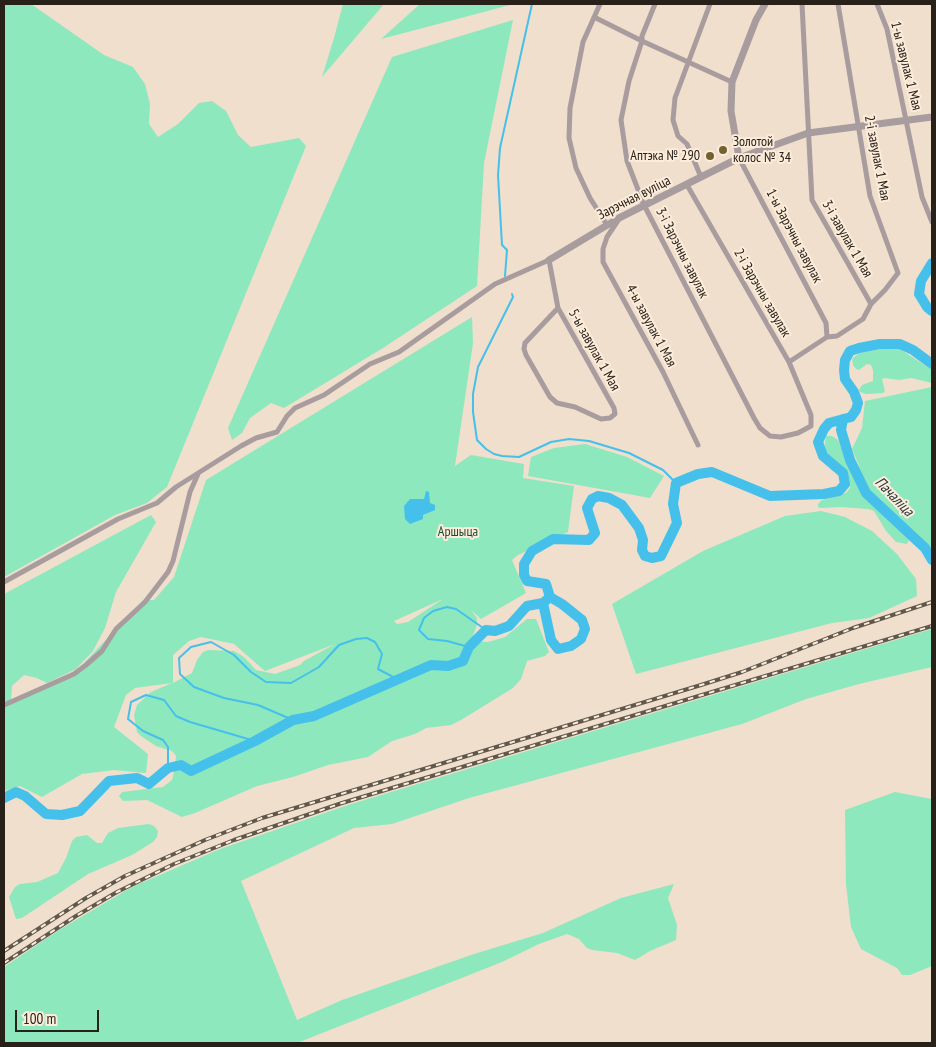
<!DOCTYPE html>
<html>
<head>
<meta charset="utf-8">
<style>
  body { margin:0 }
  #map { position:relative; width:936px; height:1047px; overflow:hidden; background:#efdfcc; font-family:"PT Sans Narrow",sans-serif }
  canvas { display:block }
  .frame { position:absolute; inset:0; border:5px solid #27211a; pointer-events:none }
  .scale { position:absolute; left:15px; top:1010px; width:84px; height:22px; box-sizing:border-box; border:2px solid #27211a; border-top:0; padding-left:6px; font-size:15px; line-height:18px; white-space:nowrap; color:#27211a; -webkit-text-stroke:4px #fcecd9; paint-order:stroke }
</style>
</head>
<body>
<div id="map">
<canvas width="936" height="1047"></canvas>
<div class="frame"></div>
<div class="scale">100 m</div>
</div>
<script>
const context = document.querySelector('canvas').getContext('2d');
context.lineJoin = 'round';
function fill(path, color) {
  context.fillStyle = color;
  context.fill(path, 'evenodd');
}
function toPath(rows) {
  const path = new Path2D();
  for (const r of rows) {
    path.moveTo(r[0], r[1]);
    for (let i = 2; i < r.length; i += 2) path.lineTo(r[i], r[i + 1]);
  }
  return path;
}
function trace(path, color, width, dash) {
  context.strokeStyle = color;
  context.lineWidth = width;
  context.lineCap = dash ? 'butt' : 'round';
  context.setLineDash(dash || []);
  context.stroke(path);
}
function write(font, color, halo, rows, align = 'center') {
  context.font = font + ' "PT Sans Narrow",sans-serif';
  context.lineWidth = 4;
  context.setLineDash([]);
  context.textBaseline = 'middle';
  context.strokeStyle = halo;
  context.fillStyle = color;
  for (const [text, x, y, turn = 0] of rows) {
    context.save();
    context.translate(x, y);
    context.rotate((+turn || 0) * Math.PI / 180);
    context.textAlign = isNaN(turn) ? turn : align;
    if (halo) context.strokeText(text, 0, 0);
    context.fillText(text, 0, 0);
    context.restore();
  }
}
fill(toPath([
  [4,4,31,4,104,55,133,67,145,84,150,104,149,124,158,137,178,124,199,103,212,101,226,111,238,135,251,147,299,138,306,146,167,487,147,503,115,515,4,577],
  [343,4,384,4,322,77,334,38],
  [420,4,514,4,381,39],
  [513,20,484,163,477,286,383,348,284,408,271,403,250,418,242,433,232,440,228,428,392,57],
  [472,317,473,343,455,466,471,455,524,464,523,478,574,486,568,532,518,555,512,560,526,593,481,619,471,610,477,618,477,624,473,636,476,641,488,642,505,637,527,619,536,619,549,652,545,656,527,661,521,679,513,688,461,720,451,725,426,728,415,734,392,741,368,757,328,765,293,777,257,786,195,813,182,817,147,800,123,801,119,796,122,792,163,787,172,780,175,768,176,756,172,751,156,746,141,736,137,732,134,715,137,705,151,692,172,683,135,688,126,695,114,727,148,754,146,773,114,770,82,774,42,797,20,786,4,791,4,707,72,676,143,600,154,600,174,577,206,480],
  [443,599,408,622,397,624,394,621],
  [201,637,234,644,265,671,335,644,304,661,300,665,275,674,256,670,244,657,234,651,208,650,203,652,197,660,192,673,173,683,173,655,189,641],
  [888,348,900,349,932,370,932,383,911,378,899,380,885,378,882,379,885,391,883,393,866,394,860,392,859,390,862,385,873,381,873,370,871,365,867,364,859,370,856,369,853,365,852,359,859,353],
  [932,387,932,553,916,537,911,536,907,544,896,542,886,531,874,511,868,509,841,507,820,508,818,507,818,504,822,500,839,496,847,492,850,488,845,472,834,462,826,451,825,445,826,436,832,436,837,439,860,468,852,449,862,428,865,401],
  [585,444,627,457,664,476,650,498,528,476,531,457,554,448],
  [821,511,845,517,872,531,897,554,916,579,917,596,869,618,832,623,636,674,612,604,703,551,785,516],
  [151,515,156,522,116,592,105,628,93,651,76,669,47,683,37,678,24,675,12,686,11,700,4,703,4,594],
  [932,629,932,667,859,684,806,699,742,724,469,798,392,824,354,828,241,881,297,1020,342,1000,474,954,543,933,621,898,674,884,668,898,677,925,676,940,650,951,635,960,617,953,592,950,587,948,579,939,567,934,539,944,502,962,297,1043,4,1043,4,967,59,930,132,887,220,849,348,805],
  [895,792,932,799,932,966,910,975,902,975,897,968,861,949,851,927,846,884,845,810],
  [149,824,154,826,158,831,157,837,153,842,132,855,88,874,22,918,16,919,9,897,15,887,20,884,37,882,58,873,66,858,72,841,76,837,87,835,97,843,102,843,108,833,118,828]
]), '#8ee8bd');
fill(toPath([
  [426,491,429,492,430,503,435,505,435,510,423,515,423,519,410,524,405,519,404,506,410,499,424,499]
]), '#45c0eb');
trace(toPath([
  [505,276,507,250,502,245,498,175,500,148,532,4],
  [512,294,513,297,478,367,473,394,473,412,477,440,486,449,494,454,502,456,519,457,551,442,569,439,589,441,629,453,663,470,676,483],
  [469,647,447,641,428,639,419,630,424,618,433,611,447,607,456,609,486,630],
  [293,720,258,705,224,698,194,687,180,674,179,658,191,647,211,642,234,655,251,672,266,682,291,683,319,667,339,645,356,639,367,638,375,642,382,654,378,669,397,679],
  [168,768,168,747,163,740,143,731,128,719,131,702,146,695,164,700,176,716,190,722,255,741]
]), '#45c0eb', 2);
trace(toPath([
  [932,263,921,281,919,294,927,307,932,311],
  [843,419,841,430,850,460,866,493,925,548,932,560],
  [543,603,551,640,558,649,571,646,581,639,585,629,582,620,562,604,550,597],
  [4,798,16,792,25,796,46,814,62,815,80,811,109,781,137,778,149,784,168,768,181,765,191,771,255,741,293,720,314,716,431,665,448,666,463,661,469,647,486,630,495,631,509,626,527,606,543,603,550,597,546,584,527,581,524,575,524,564,532,551,553,539,589,540,595,533,587,508,592,499,598,496,609,498,622,505,639,528,643,540,642,550,645,556,652,558,661,556,677,523,673,504,676,483,698,474,712,472,770,496,824,494,839,491,845,484,843,473,823,456,818,442,824,429,829,423,851,417,856,410,858,403,854,392,845,379,844,370,845,360,850,351,859,348,880,344,900,344,913,350,932,364]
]), '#45c0eb', 10);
trace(toPath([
  [600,4,583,42,570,108,569,138,576,168,590,198,607,225],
  [655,4,642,36,642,41,629,81,621,120,627,161,644,205,754,418,760,428,770,436,781,437,798,433,811,426,811,415,789,362,687,185],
  [802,4,812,200,871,304],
  [877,4,887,29,922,197,932,222],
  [594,17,642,41,732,82],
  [739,158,826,323,827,337],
  [701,177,687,144,678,136,673,120,675,98,710,4],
  [619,219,607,237,603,249,603,262,663,372,698,445],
  [789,362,827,337,837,336,863,319,871,304,885,290,898,273,870,196,838,4],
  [4,582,118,519,157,503,176,487,241,446,256,438,277,432,287,416,295,408,324,395,370,364,399,352,495,284,549,260,558,308,614,408,615,414,610,418,601,419,575,407,557,403,550,397,526,355,524,349,525,343,558,308],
  [4,705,74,674,86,665,102,651,116,629,145,602,168,572,173,561,190,492,198,474]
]), '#a89c9e', 5);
trace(toPath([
  [739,158,731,111,732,82,756,20,765,4],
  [549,260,619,218,739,158,808,133,932,117]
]), '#a89c9e', 7);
const rail = toPath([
  [4,951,86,898,125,876,205,840,262,818,701,685,742,672,853,628,932,602],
  [4,963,76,916,117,892,174,864,234,840,342,803,932,626]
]);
trace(rail, '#61584d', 4);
trace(rail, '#fcecd9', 2, [5.5]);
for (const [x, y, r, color] of [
  [723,150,5,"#746130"],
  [710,156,5,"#746130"]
]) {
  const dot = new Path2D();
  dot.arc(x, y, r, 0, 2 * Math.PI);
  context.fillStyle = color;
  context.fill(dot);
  trace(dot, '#fcecd9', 2);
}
write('14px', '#27211a', '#fcecd9', [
  ["1-ы завулак 1 Мая",906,66,76],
  ["2-і завулак 1 Мая",877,158,79],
  ["Зарэчная вуліца",634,198,-27],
  ["1-ы Зарэчны завулак",794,236,62],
  ["3-і завулак 1 Мая",847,239,60],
  ["3-і Зарэчны завулак",682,253,63],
  ["2-і Зарэчны завулак",762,293,60],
  ["4-ы завулак 1 Мая",651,326,62],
  ["5-ы завулак 1 Мая",594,350,61]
]);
write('14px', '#27211a', '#fcecd9', [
  ["Золотой",733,142],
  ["колос № 34",733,158],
  ["Аптэка № 290",700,156,"right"]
], 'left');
write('14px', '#1c4a36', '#fcecd9', [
  ["Аршыца",458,532]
]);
write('italic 15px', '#1f333c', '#fcecd9', [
  ["Пачаліца",894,497,46]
]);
</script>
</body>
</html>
